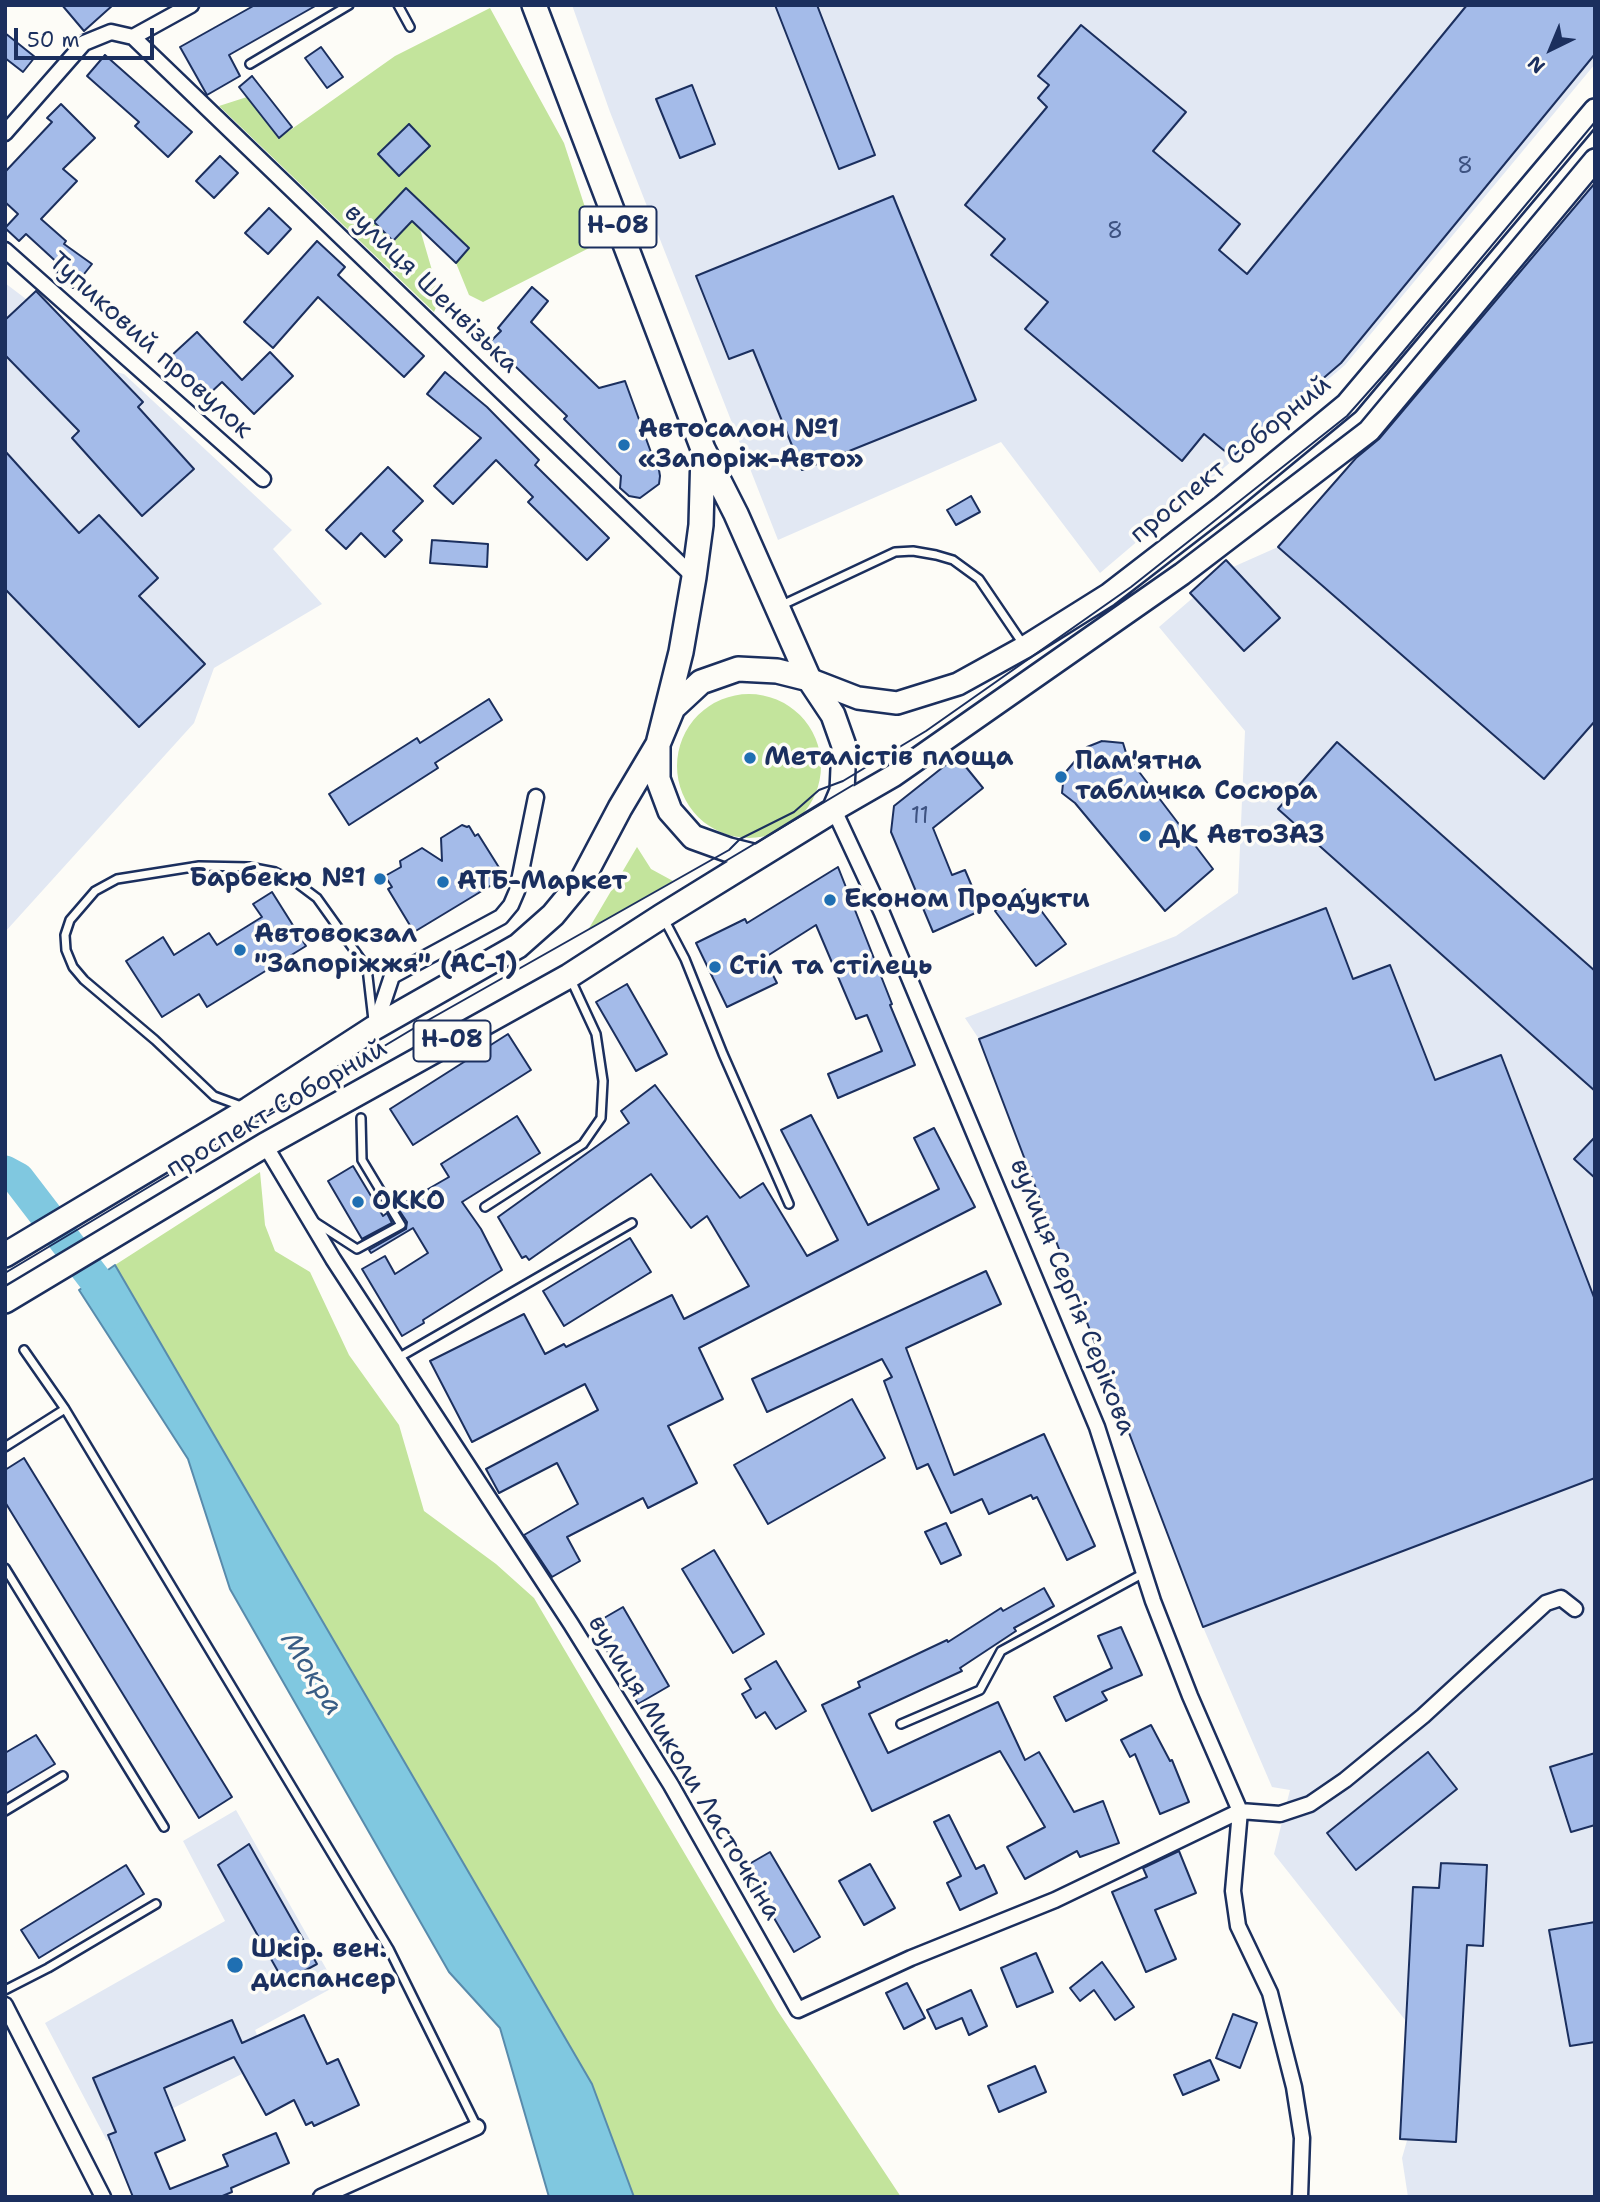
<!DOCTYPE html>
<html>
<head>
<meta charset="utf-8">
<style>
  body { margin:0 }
  #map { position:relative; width:1600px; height:2202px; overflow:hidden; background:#fdfcf7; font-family:"Shantell Sans",sans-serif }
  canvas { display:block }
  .frame { position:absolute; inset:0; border:7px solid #1b2f5e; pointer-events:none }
  .north { position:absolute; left:1516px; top:14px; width:70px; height:70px; -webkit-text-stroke:5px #fdfcf7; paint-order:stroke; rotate:223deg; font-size:19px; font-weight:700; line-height:28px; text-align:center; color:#1b2f5e }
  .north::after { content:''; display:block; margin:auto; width:24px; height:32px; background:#1b2f5e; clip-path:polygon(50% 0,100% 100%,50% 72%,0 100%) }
  .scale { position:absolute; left:14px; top:28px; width:140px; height:32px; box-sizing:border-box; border:4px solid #1b2f5e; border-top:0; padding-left:9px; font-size:21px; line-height:24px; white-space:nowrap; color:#1b2f5e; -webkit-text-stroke:5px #fdfcf7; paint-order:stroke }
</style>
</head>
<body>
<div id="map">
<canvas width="1600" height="2202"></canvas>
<div class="frame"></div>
<div class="north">N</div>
<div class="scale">50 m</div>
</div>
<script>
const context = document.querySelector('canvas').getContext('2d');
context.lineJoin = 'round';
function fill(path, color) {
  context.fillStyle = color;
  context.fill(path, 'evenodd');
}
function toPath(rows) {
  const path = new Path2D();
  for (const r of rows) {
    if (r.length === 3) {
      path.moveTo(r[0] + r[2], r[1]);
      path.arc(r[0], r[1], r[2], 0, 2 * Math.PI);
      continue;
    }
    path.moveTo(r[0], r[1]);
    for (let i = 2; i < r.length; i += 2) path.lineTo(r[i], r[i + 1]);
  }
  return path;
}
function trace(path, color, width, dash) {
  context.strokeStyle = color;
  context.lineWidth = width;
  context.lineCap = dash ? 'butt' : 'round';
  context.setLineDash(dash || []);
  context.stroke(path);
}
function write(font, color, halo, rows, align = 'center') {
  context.font = font + ' "Shantell Sans",sans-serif';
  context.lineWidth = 7;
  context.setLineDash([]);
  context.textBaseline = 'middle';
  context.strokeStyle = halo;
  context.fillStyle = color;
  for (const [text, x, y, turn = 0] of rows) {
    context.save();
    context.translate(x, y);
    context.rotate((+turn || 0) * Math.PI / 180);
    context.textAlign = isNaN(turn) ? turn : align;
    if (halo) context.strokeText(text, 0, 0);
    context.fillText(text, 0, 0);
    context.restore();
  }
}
fill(toPath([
  [572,5,1595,5,1595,64,1345,365,1100,573,1001,442,778,540,610,112],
  [1595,183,1595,2197,1408,2197,1402,2158,1432,2054,1274,1854,1290,1790,1272,1787,1203,1627,979,1039,965,1018,1176,936,1238,893,1245,731,1159,627,1224,571,1278,547],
  [5,283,43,312,104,369,124,374,292,530,273,549,322,604,214,668,194,723,5,932],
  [236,1810,336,1986,255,2030,268,2061,107,2141,45,2023,225,1921,183,1841]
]), '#e2e8f3');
fill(toPath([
  [490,8,564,143,597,244,483,302,469,295,456,263,420,229,440,298,434,312,219,106,247,97,279,138,395,56],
  [749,766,72],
  [637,847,651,869,673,881,588,930],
  [260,1172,265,1225,275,1251,310,1272,349,1355,399,1425,424,1511,496,1564,534,1598,777,2010,901,2197,634,2197,592,2084,115,1265]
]), '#c3e49c');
const water = toPath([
  [115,1265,592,2084,634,2197,549,2197,500,2028,449,1972,230,1589,188,1459,79,1290,115,1265]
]);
fill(water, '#80c8e0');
trace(water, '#588bac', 2);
trace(toPath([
  [5,1172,18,1179,123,1316]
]), '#80c8e0', 33);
const building = toPath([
  [62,5,113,5,84,31,62,5],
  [255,5,317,5,229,55,240,76,207,95,180,47,255,5],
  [775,5,817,5,875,155,839,169,775,5],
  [1467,5,1595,5,1595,54,1341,363,1232,457,1204,434,1182,461,1025,329,1048,302,991,255,1005,239,965,205,1047,107,1038,98,1049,85,1038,76,1081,25,1186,112,1153,151,1240,224,1219,250,1247,274,1467,5],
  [5,33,35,57,23,72,5,58,5,33],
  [321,47,343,77,327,88,305,58,321,47],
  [105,55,192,132,168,157,135,126,139,122,87,76,105,55],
  [252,76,292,127,279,138,239,87,252,76],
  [692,85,715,144,680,158,656,99,692,85],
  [61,104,95,138,63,169,77,181,41,219,66,241,64,244,92,264,73,288,56,275,62,267,26,234,19,241,5,228,18,214,5,202,5,172,52,122,47,118,61,104],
  [409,124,430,146,399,176,378,154,409,124],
  [220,156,238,173,214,198,196,181,220,156],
  [1595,183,1595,721,1544,779,1278,547,1356,458,1379,439,1595,183],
  [406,188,469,248,456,263,412,221,393,241,374,222,406,188],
  [893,196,976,400,802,470,753,350,729,359,696,276,893,196],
  [269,208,291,229,268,254,245,233,269,208],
  [317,241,345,267,338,275,424,356,404,377,318,297,273,348,244,322,317,241],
  [532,287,548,301,531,322,599,388,625,381,652,455,658,464,660,476,659,484,640,498,629,496,620,488,621,476,564,419,567,416,490,342,501,331,498,328,532,287],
  [36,291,143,402,138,407,194,469,142,516,72,438,79,431,5,355,5,320,36,291],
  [197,332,242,380,270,352,293,376,254,414,222,382,207,396,171,356,197,332],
  [445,372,487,407,539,460,535,465,609,538,587,560,528,502,533,497,496,460,453,504,434,486,481,438,427,394,445,372],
  [5,451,79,533,99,515,158,578,139,596,205,664,139,727,5,589,5,451],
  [388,467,423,501,393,531,402,540,385,557,361,533,346,549,326,530,388,467],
  [971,496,980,512,956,525,947,510,971,496],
  [432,540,488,544,487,567,430,563,432,540],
  [1226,560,1280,618,1244,651,1190,593,1226,560],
  [489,699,502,720,435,763,438,768,349,825,329,794,417,738,420,743,489,699],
  [1102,741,1123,743,1127,756,1213,869,1165,911,1075,803,1062,793,1064,774,1087,747,1102,741],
  [1337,742,1595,971,1595,1091,1278,809,1337,742],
  [957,756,983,788,933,828,952,875,965,870,982,910,933,932,891,832,894,806,957,756],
  [462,825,467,827,469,826,475,836,478,834,505,877,414,932,388,889,392,887,385,876,401,867,400,861,422,848,442,861,441,838,462,825],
  [838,867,892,1004,890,1005,915,1065,838,1098,828,1074,882,1051,867,1015,856,1019,816,925,764,958,777,983,727,1007,696,943,745,919,747,923,838,867],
  [1025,889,1066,944,1036,966,995,911,1025,889],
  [272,892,306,946,207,1007,199,994,162,1017,126,961,163,937,174,955,209,933,217,945,262,917,253,904,272,892],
  [1326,908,1353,979,1390,965,1435,1080,1501,1055,1595,1300,1595,1478,1203,1627,979,1039,1326,908],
  [627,984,667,1054,636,1071,596,1002,627,984],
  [508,1034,531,1070,413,1145,390,1109,508,1034],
  [655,1085,740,1198,763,1183,807,1256,838,1240,781,1130,811,1115,868,1225,939,1189,914,1138,934,1128,975,1207,699,1348,723,1399,668,1426,697,1483,648,1508,643,1498,567,1537,580,1561,552,1577,524,1535,578,1504,557,1463,499,1493,486,1469,598,1410,585,1384,472,1442,430,1361,524,1314,545,1354,564,1344,566,1347,672,1295,684,1319,749,1286,707,1216,691,1228,651,1174,529,1260,526,1256,522,1258,498,1217,629,1123,621,1111,655,1085],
  [517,1116,540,1153,462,1202,481,1229,502,1270,423,1320,424,1323,402,1336,362,1269,385,1256,395,1274,428,1253,413,1228,371,1253,369,1250,406,1229,407,1222,397,1207,449,1177,441,1164,517,1116],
  [1595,1137,1595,1178,1574,1159,1595,1137],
  [353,1166,383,1216,387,1213,392,1223,362,1239,328,1181,353,1166],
  [630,1238,651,1272,564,1326,543,1291,630,1238],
  [986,1271,1001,1304,906,1348,954,1475,1044,1434,1095,1546,1067,1560,1037,1497,1033,1499,1031,1495,989,1514,982,1499,951,1513,928,1464,917,1469,884,1381,892,1377,882,1359,767,1412,752,1379,986,1271],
  [852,1399,885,1458,768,1524,734,1465,852,1399],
  [24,1458,232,1797,199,1818,5,1502,5,1470,24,1458],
  [946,1523,961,1555,941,1564,925,1532,946,1523],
  [714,1550,764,1634,733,1653,682,1569,714,1550],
  [1044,1588,1054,1606,1014,1628,1016,1631,960,1668,962,1671,869,1714,888,1753,998,1702,1025,1760,1039,1752,1074,1812,1103,1801,1119,1843,1080,1857,1077,1851,1025,1879,1007,1847,1045,1827,1000,1751,872,1811,822,1705,860,1687,858,1682,947,1640,948,1642,1001,1608,1003,1611,1044,1588],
  [623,1607,669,1686,638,1704,592,1625,623,1607],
  [1121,1627,1142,1675,1102,1692,1107,1700,1066,1721,1054,1697,1112,1668,1098,1636,1121,1627],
  [776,1661,806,1711,776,1729,765,1712,756,1718,742,1694,751,1689,745,1679,776,1661],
  [1151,1725,1170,1761,1172,1760,1189,1802,1160,1814,1135,1754,1130,1757,1121,1740,1151,1725],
  [36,1735,55,1764,5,1794,5,1753,36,1735],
  [1428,1752,1457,1789,1356,1870,1327,1833,1428,1752],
  [1595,1753,1595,1825,1571,1832,1550,1767,1595,1753],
  [949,1815,976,1869,984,1865,997,1893,960,1910,947,1883,961,1876,934,1822,949,1815],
  [249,1844,317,1964,284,1982,218,1865,249,1844],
  [1179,1851,1196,1893,1155,1910,1176,1959,1146,1972,1112,1892,1147,1877,1143,1868,1179,1851],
  [770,1852,820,1937,794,1952,744,1867,770,1852],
  [1441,1863,1487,1865,1483,1946,1467,1945,1456,2142,1400,2139,1413,1887,1439,1888,1441,1863],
  [870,1864,895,1908,864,1925,839,1881,870,1864],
  [126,1865,144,1894,39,1958,21,1930,126,1865],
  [1595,1922,1595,2042,1570,2046,1549,1930,1595,1922],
  [1036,1953,1053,1992,1017,2007,1001,1968,1036,1953],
  [1102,1962,1134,2007,1115,2020,1094,1990,1080,2001,1070,1988,1102,1962],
  [907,1983,925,2018,904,2029,886,1993,907,1983],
  [971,1990,987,2026,969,2035,962,2018,936,2029,927,2010,971,1990],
  [1233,2014,1257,2023,1240,2068,1216,2058,1233,2014],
  [304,2015,327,2064,338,2059,359,2105,314,2126,312,2122,306,2125,294,2100,266,2115,234,2057,164,2088,185,2140,155,2153,170,2189,228,2166,223,2155,276,2133,289,2163,231,2188,232,2192,220,2197,133,2197,108,2135,116,2132,93,2078,232,2020,242,2043,304,2015],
  [1210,2060,1219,2080,1183,2095,1174,2075,1210,2060],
  [1035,2066,1046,2092,999,2112,988,2086,1035,2066]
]);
fill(building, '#a4bbe9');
trace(building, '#1b2f5e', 2);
const lane = toPath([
  [398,5,410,27],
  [250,64,349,5],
  [780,606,895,552,913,551,936,555,953,560,979,579,1023,644],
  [664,919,685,959,723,1054,789,1204],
  [241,1106,214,1096,155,1040,84,980,73,967,66,950,65,935,70,920,95,891,117,879,199,866,249,867,275,872,297,883,317,898,367,968,373,1020],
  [485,1207,583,1144,601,1118,603,1081,596,1034,571,980],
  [315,1222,357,1249,401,1225,362,1160,361,1118],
  [24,1350,65,1409,389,1949,477,2127],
  [398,1358,632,1223],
  [5,1447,65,1409],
  [5,1568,164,1827],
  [901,1724,980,1690,1001,1651,1144,1573],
  [5,1811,63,1776],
  [5,1990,48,1968,156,1904]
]);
const street = toPath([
  [133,37,694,577],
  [5,133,84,43,111,32,133,37,191,5],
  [5,250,263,479],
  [834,810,882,913,1097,1427,1153,1601,1190,1696,1240,1811,1233,1891,1238,1926,1270,1993,1294,2087,1302,2138,1300,2197],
  [375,1027,392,976,501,917,511,905,517,891,536,797],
  [265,1145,333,1259,571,1624,671,1785,798,2010,911,1958,1055,1900,1240,1811,1280,1814,1310,1804,1345,1780,1423,1716,1546,1603,1561,1598,1575,1609],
  [5,2005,103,2197],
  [321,2197,477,2127]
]);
const secondary = toPath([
  [809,679,858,698,897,703,958,684,1025,647,1108,595,1222,507,1347,404,1595,110],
  [834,810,893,776,1182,574,1369,431,1595,160]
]);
const primary = toPath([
  [757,857,729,850,693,837,670,811,658,779,658,744,673,708,701,682,738,669,777,671,809,679],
  [5,1255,249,1109,374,1028,518,946,553,915,582,880,620,808,658,744,681,652,694,577,701,525,703,452],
  [5,1301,265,1145,569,976,662,916,834,810,842,791,844,746,833,715,809,679,736,514,703,449,534,5]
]);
trace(lane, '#1b2f5e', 12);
trace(street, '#1b2f5e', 19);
trace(secondary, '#1b2f5e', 26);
trace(primary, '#1b2f5e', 28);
trace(lane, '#fdfcf7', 7);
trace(street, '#fdfcf7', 14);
trace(secondary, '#fdfcf7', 21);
trace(primary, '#fdfcf7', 23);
trace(toPath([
  [724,862,853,785],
  [5,1273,416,1027,729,850,740,839,794,812,819,790,843,781,926,731,1131,587,1347,416,1387,371,1595,122]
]), '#1b2f5e', 2);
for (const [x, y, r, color] of [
  [624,445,7,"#1f6fb2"],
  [750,758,7,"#1f6fb2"],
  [1061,777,7,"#1f6fb2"],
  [1145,836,7,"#1f6fb2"],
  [380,879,7,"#1f6fb2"],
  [443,882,7,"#1f6fb2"],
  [830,900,7,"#1f6fb2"],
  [240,950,7,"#1f6fb2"],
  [715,967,7,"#1f6fb2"],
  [358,1202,7,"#1f6fb2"],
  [235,1965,9,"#1f6fb2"]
]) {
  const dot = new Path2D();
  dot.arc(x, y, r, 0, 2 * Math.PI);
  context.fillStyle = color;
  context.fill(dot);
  trace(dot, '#fdfcf7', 2.5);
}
write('23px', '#3d5281', null, [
  ["8",1465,167],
  ["8",1115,232],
  ["11",920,817]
]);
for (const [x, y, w] of [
  [618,227,77],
  [452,1041,77]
]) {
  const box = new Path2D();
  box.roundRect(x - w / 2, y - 20.5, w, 41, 5);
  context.fillStyle = '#fdfcf7';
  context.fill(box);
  trace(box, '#1b2f5e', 2);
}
write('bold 24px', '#1b2f5e', null, [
  ["Н-08",618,227],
  ["Н-08",452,1041]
]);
write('26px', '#1b2f5e', '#fdfcf7', [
  ["вулиця Шенвізька",431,289,44],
  ["Тупиковий провулок",150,346,42],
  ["проспект Соборний",1231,460,-39],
  ["проспект Соборний",277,1109,-30],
  ["вулиця Сергія Серікова",1072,1297,68],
  ["вулиця Миколи Ласточкіна",684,1768,59]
]);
write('bold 26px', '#1b2f5e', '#fdfcf7', [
  ["Автосалон №1",638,430],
  ["«Запоріж-Авто»",638,460],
  ["Металістів площа",764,758],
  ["Пам'ятна",1075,762],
  ["табличка Сосюра",1075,792],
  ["ДК АвтоЗАЗ",1159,836],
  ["Барбекю №1",366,879,"right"],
  ["АТБ-Маркет",457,882],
  ["Економ Продукти",844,900],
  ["Автовокзал",254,935],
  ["\"Запоріжжя\" (АС-1)",254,965],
  ["Стіл та стілець",729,967],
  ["ОККО",372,1202],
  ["Шкір. вен.",251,1950],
  ["диспансер",251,1980]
], 'left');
write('italic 28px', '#395d85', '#fdfcf7', [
  ["Мокра",311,1674,58]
]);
</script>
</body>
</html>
